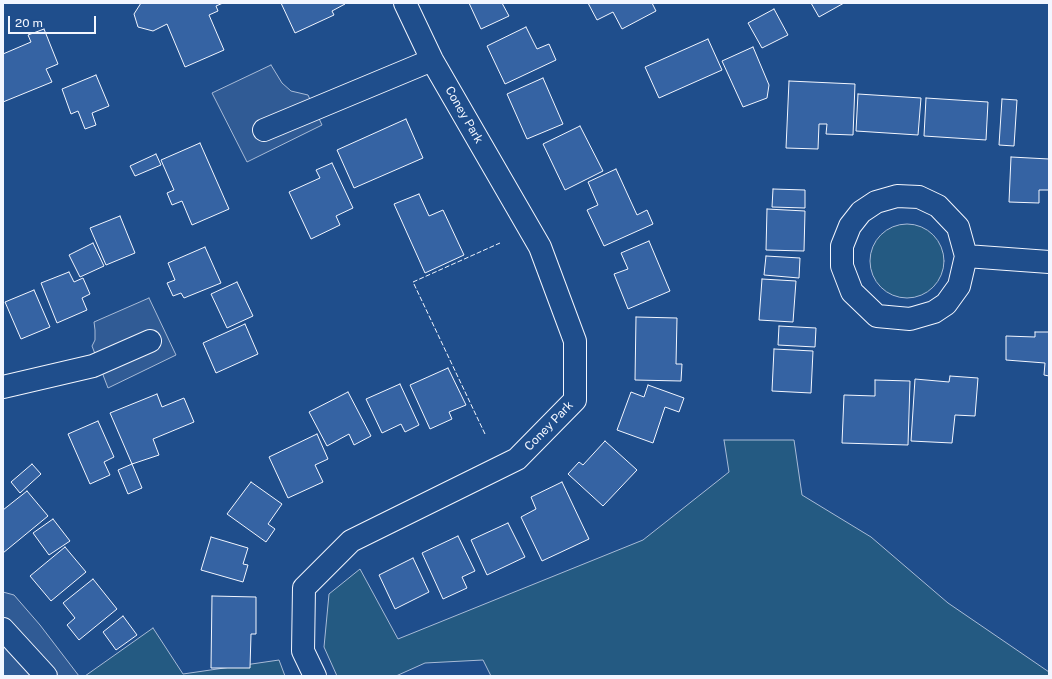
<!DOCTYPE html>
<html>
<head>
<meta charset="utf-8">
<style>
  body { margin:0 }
  #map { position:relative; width:1052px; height:679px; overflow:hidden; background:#1f4e8c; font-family:"Public Sans",sans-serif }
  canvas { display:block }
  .frame { position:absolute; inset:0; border:4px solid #f2f6ff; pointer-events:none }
  .scale { position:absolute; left:8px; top:16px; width:88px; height:18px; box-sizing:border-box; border:2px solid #f2f6ff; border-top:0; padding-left:5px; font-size:12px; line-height:14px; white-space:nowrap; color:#f2f6ff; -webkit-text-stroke:3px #1f4e8c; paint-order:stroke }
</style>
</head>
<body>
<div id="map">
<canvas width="1052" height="679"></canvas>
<div class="frame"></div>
<div class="scale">20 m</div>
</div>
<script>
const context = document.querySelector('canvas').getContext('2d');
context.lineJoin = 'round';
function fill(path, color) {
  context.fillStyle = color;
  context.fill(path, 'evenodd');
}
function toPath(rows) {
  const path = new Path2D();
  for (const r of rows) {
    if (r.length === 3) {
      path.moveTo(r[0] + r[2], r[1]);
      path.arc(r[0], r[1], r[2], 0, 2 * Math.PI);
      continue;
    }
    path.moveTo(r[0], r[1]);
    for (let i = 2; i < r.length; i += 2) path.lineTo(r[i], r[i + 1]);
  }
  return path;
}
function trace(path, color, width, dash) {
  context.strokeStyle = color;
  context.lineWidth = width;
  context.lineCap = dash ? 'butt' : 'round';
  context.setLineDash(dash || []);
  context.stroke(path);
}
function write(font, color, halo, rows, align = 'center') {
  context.font = font + ' "Public Sans",sans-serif';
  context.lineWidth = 3;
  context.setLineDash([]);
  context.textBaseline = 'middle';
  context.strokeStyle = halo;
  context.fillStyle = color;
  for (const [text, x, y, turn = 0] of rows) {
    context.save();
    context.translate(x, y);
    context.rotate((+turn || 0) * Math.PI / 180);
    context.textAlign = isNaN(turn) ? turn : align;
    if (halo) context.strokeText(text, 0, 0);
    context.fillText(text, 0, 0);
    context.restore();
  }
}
const green = toPath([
  [907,261,37],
  [724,440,794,440,802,495,871,537,948,603,1049,672,1049,676,491,676,483,660,425,663,396,676,337,676,324,647,329,594,360,569,398,639,643,540,729,472,724,440],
  [153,628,183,674,279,660,285,676,85,676,153,628]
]);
fill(green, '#245a82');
trace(green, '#a8bbd7', 1);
const parking = toPath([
  [271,65,282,83,291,91,308,95,322,125,247,162,212,93,271,65],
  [149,298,176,355,108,388,92,346,95,340,95,330,94,322,149,298],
  [3,592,14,595,40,625,79,676,3,676,3,592]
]);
fill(parking, '#305b95');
trace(parking, '#a8bbd7', 1);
const building = toPath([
  [141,3,223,3,216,6,218,11,209,15,224,50,185,67,167,24,153,31,138,27,134,14,141,3],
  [281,3,345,3,345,4,332,11,334,15,295,33,281,3],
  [469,3,502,3,509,16,481,29,469,3],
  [588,3,652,3,656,11,622,29,613,12,597,20,588,3],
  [811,3,844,3,819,17,811,3],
  [774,9,788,35,762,48,748,23,774,9],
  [526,27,537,49,549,44,556,60,505,84,487,46,526,27],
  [44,29,58,64,46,69,52,82,3,102,3,54,31,42,28,35,44,29],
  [708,39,722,70,659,98,645,67,708,39],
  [753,47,769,85,767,98,743,107,722,61,753,47],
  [96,75,109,106,92,113,96,125,85,129,78,111,71,114,62,89,96,75],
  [543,78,563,124,527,139,507,94,543,78],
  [789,81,855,84,853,135,826,134,827,124,819,124,818,149,786,148,789,81],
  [858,94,921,98,918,135,856,131,858,94],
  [926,98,988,102,986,140,924,136,926,98],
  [1002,99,1017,100,1014,146,999,145,1002,99],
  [406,119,423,158,354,188,337,150,406,119],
  [580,126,603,171,565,190,543,144,580,126],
  [200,143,229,209,192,225,182,201,172,205,167,193,174,190,161,160,200,143],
  [156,154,161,165,135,176,130,166,156,154],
  [1011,157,1049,159,1049,190,1039,190,1039,203,1009,202,1011,157],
  [332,163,353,208,336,216,340,225,311,239,289,192,320,178,316,170,332,163],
  [616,169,637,215,647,210,653,224,604,246,587,210,598,205,588,182,616,169],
  [773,189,805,190,805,208,772,207,773,189],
  [419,194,429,216,443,210,464,255,425,273,394,204,419,194],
  [767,209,805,211,804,251,766,250,767,209],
  [120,216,135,253,106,265,90,228,120,216],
  [649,241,670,291,628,309,614,274,628,269,621,253,649,241],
  [93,243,104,266,80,277,69,255,93,243],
  [205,247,221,283,184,298,181,293,173,296,167,283,175,280,168,263,205,247],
  [766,256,800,258,799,278,764,275,766,256],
  [69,272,74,282,83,278,90,294,82,298,87,310,57,323,41,283,69,272],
  [762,279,796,281,793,322,759,320,762,279],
  [237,282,253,316,227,328,211,294,237,282],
  [34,290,50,327,21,339,5,302,34,290],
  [636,317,677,318,676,364,682,364,681,381,635,380,636,317],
  [245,324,258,354,216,373,203,343,245,324],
  [779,326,816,328,815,347,778,345,779,326],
  [1035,332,1049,332,1049,376,1044,375,1045,363,1006,360,1006,336,1035,337,1035,332],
  [774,349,813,351,811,393,772,391,774,349],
  [448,368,466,405,449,412,452,419,430,429,410,385,448,368],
  [950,376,978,378,975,416,955,415,952,443,911,441,915,379,949,382,950,376],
  [875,380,910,381,908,445,842,443,844,395,875,396,875,380],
  [400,384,419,425,405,432,401,424,382,433,366,399,400,384],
  [648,385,684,398,679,412,665,407,653,443,617,430,631,392,644,397,648,385],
  [348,392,371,436,354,445,349,434,327,446,309,412,348,392],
  [157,394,162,407,184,398,194,422,153,439,159,455,132,464,110,413,157,394],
  [98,421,114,457,104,462,110,475,90,484,68,434,98,421],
  [317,434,328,459,315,465,323,482,288,498,269,457,317,434],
  [605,441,637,470,603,506,568,474,579,462,583,465,605,441],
  [32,464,41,474,20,493,11,482,32,464],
  [132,464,142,488,128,494,118,470,132,464],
  [251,482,282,504,268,524,275,529,266,542,227,514,251,482],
  [562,482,589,539,542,561,521,517,536,509,531,497,562,482],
  [27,491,48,516,3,553,3,510,27,491],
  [53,519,70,541,49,555,33,533,53,519],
  [508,523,525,557,487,575,471,540,508,523],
  [458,536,475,571,462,577,467,588,443,599,422,553,458,536],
  [211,537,248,548,243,564,248,565,243,582,201,570,211,537],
  [65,547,86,572,51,601,30,576,65,547],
  [413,558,429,592,395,609,379,575,413,558],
  [93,579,117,609,79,640,67,625,75,618,63,603,93,579],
  [212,596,256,597,256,634,251,634,250,668,211,668,212,596],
  [123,616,137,635,116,650,103,632,123,616]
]);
fill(building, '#3563a3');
trace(building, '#f2f6ff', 1);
const minor = toPath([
  [264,130,432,60],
  [897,196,919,197,938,206,958,227,966,256,959,286,946,304,934,312,910,319,877,316,852,292,842,266,842,246,850,226,861,212,876,202,897,196],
  [966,256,1049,262],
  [3,387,93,366,150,341],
  [3,629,46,676],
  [315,676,303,651,304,588,351,541,517,459,575,400,575,341,540,247,432,60,405,3]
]);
trace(minor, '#f2f6ff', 24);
trace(minor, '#1f4e8c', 22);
trace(toPath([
  [485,434,413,282,500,243]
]), '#f2f6ff', 1, [5, 2]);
write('12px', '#f2f6ff', '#1f4e8c', [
  ["Coney Park",464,115,60],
  ["Coney Park",549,426,-46]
]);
</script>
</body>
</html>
